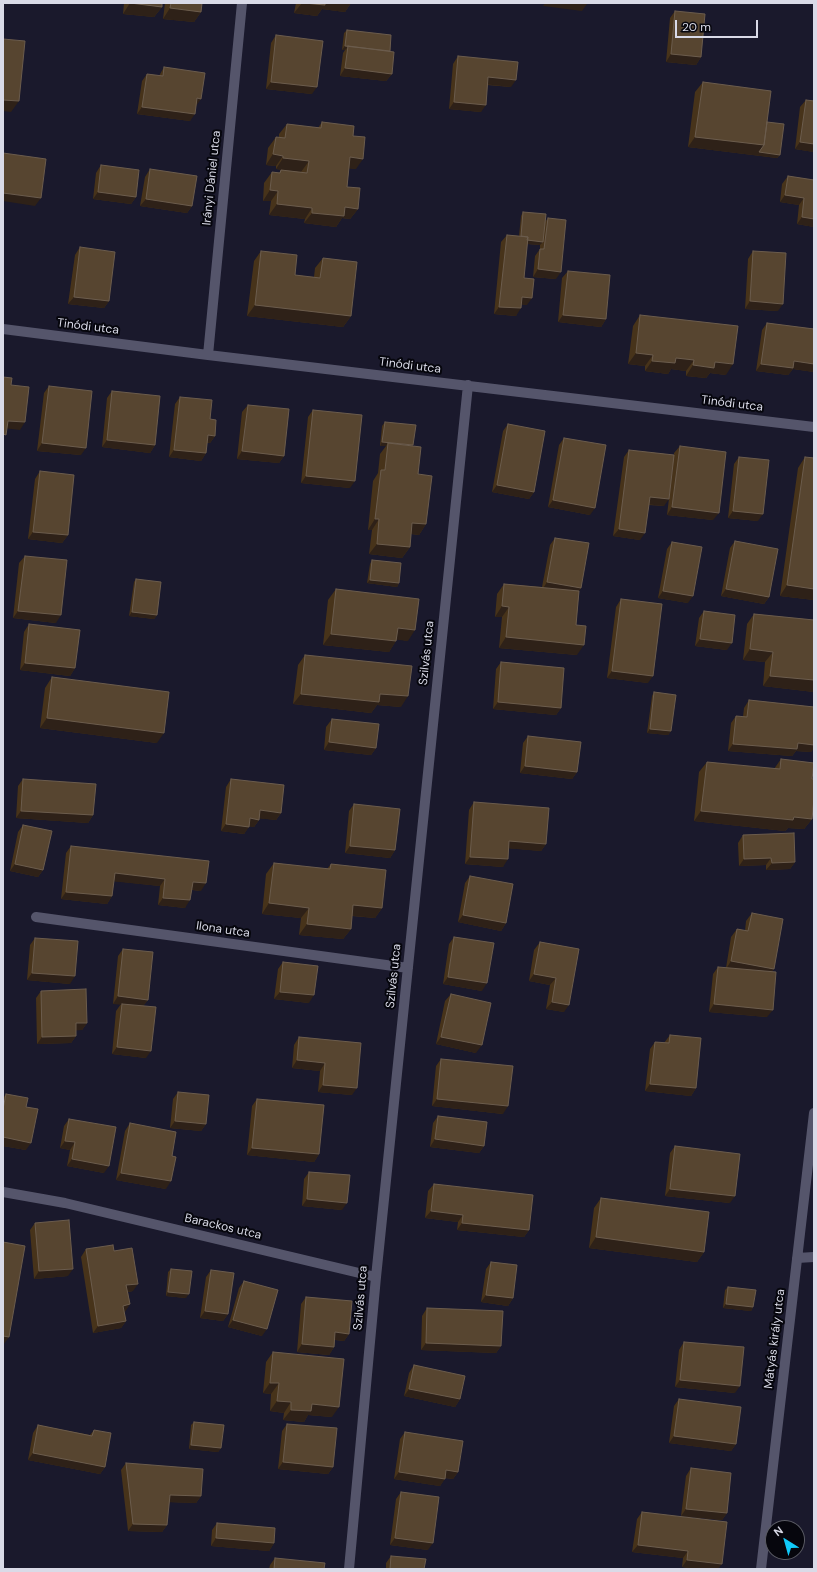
<!DOCTYPE html>
<html>
<head>
<meta charset="utf-8">
<style>
  body { margin:0 }
  #map { position:relative; width:817px; height:1572px; overflow:hidden; background:#1a192c; font-family:"DM Sans",sans-serif }
  canvas { display:block }
  .frame { position:absolute; inset:0; border:4px solid #d9dae7; pointer-events:none }
  .north { position:absolute; left:765px; top:1520px; width:40px; height:40px; box-sizing:border-box; background:#06060d; border:1px solid #5a5b64; border-radius:50%; rotate:323deg; font-size:11px; font-weight:700; line-height:16px; text-align:center; color:#d9dae7 }
  .north::after { content:''; display:block; margin:auto; width:14px; height:18px; background:#10cafa; clip-path:polygon(50% 0,100% 100%,50% 72%,0 100%) }
  .scale { position:absolute; left:675px; top:20px; width:83px; height:18px; box-sizing:border-box; border:2px solid #d9dae7; border-top:0; padding-left:5px; font-size:12px; line-height:14px; white-space:nowrap; color:#d9dae7; -webkit-text-stroke:3px #06060d; paint-order:stroke }
</style>
</head>
<body>
<div id="map">
<canvas width="817" height="1572"></canvas>
<div class="frame"></div>
<div class="north">N</div>
<div class="scale">20 m</div>
</div>
<script>
const context = document.querySelector('canvas').getContext('2d');
context.lineJoin = 'round';
function toPath(rows) {
  const path = new Path2D();
  for (const r of rows) {
    path.moveTo(r[0], r[1]);
    for (let i = 2; i < r.length; i += 2) path.lineTo(r[i], r[i + 1]);
  }
  return path;
}
function trace(path, color, width, dash) {
  context.strokeStyle = color;
  context.lineWidth = width;
  context.lineCap = dash ? 'butt' : 'round';
  context.setLineDash(dash || []);
  context.stroke(path);
}
function fill(path, color) {
  context.fillStyle = color;
  context.fill(path, 'evenodd');
}
function write(font, color, halo, rows, align = 'center') {
  context.font = font + ' "DM Sans",sans-serif';
  context.lineWidth = 4;
  context.setLineDash([]);
  context.textBaseline = 'middle';
  context.strokeStyle = halo;
  context.fillStyle = color;
  for (const [text, x, y, turn = 0] of rows) {
    context.save();
    context.translate(x, y);
    context.rotate((+turn || 0) * Math.PI / 180);
    context.textAlign = isNaN(turn) ? turn : align;
    if (halo) context.strokeText(text, 0, 0);
    context.fillText(text, 0, 0);
    context.restore();
  }
}
trace(toPath([
  [3,329,208,355,814,427],
  [208,355,242,3],
  [36,917,408,968],
  [3,1192,65,1203,376,1277],
  [797,1258,814,1257],
  [349,1569,376,1277,468,385],
  [761,1569,814,1113]
]), '#55556b', 10);
fill(toPath([
  [124,3,162,3,162,7,154,17,123,14],
  [165,3,202,3,201,12,194,22,163,19],
  [296,3,351,3,345,12,322,9,317,16,294,13],
  [675,11,701,57,696,65,666,62,670,18],
  [347,30,390,51,392,74,386,81,340,76,343,53,345,50,342,50,344,33],
  [276,35,312,94,266,89,271,43],
  [458,56,511,87,487,85,481,112,449,109,453,64],
  [164,67,196,106,190,121,137,114,142,81,147,74,159,76],
  [703,82,767,122,780,155,777,158,688,147,695,92],
  [806,100,814,101,814,152,795,149,800,107],
  [322,122,353,136,356,169,349,168,347,187,358,209,350,219,342,218,336,227,304,223,305,219,269,215,271,201,263,201,264,183,272,172,279,173,281,170,301,172,276,169,276,166,266,165,268,148,276,137,279,138,279,134,287,124,318,128],
  [101,165,136,197,131,204,93,199,96,173],
  [150,169,192,206,187,213,140,206,145,177],
  [788,176,814,180,814,227,797,224,799,205,780,202,782,184],
  [523,212,545,222,548,218,556,279,533,277,535,256,540,249,540,245,527,244,524,278,527,305,521,304,516,316,494,314,501,242,507,235,519,236,521,216],
  [80,247,109,301,104,308,68,304,75,255],
  [261,251,295,275,314,277,315,268,323,258,351,316,343,327,247,316,254,261],
  [753,251,778,311,745,309,748,259],
  [568,271,606,319,601,327,558,322,562,278],
  [640,315,726,375,710,373,706,378,686,376,686,371,671,369,668,374,645,371,645,366,628,364,633,326],
  [767,323,814,329,814,372,793,369,788,375,756,371,762,330],
  [49,386,81,455,37,451,44,393],
  [112,391,155,445,150,453,102,447,107,398],
  [180,397,210,419,215,436,210,443,207,443,206,453,201,461,169,457,175,404],
  [248,405,284,456,279,463,237,459,242,412],
  [313,410,350,488,301,483,308,417],
  [385,422,413,446,426,524,419,535,411,534,410,547,402,558,369,554,372,530,368,530,373,481,378,473,380,454,386,446,380,446,382,426],
  [508,424,534,492,529,499,492,492,503,431],
  [564,438,590,515,548,507,559,445],
  [680,446,713,520,667,515,673,465,664,506,649,505,640,540,613,536,624,457,629,450,674,455,674,453],
  [739,457,758,521,728,518,734,464],
  [805,457,814,600,780,596,798,468],
  [40,471,68,535,62,543,28,539,35,479],
  [555,538,581,588,579,591,576,625,577,655,499,648,502,617,495,617,497,594,504,584,542,587,550,545],
  [735,541,769,597,764,604,721,596,730,548],
  [672,542,688,603,658,598,667,549],
  [25,556,56,623,13,618,19,563],
  [372,560,399,583,397,587,367,583,370,564],
  [136,579,157,615,154,619,129,616,134,582],
  [336,589,408,641,397,639,389,652,323,645,328,600],
  [621,599,648,683,607,678,616,607],
  [704,611,727,650,695,646,699,618],
  [754,614,814,620,814,692,763,686,765,662,743,660,747,624],
  [29,624,75,668,70,676,20,670,24,632],
  [305,655,401,707,377,705,371,713,293,704,298,665],
  [501,662,561,708,556,715,493,709,496,669],
  [52,677,157,743,40,728,45,688],
  [654,692,671,731,668,735,647,733,652,696],
  [749,700,814,707,814,748,811,752,796,751,792,756,728,751,731,723,736,716,743,717,744,708],
  [332,719,376,748,371,755,324,750,326,727],
  [528,736,577,772,572,779,520,773,523,743],
  [781,759,812,779,812,819,804,829,788,828,785,831,694,821,699,772,707,762,774,769],
  [23,779,93,815,88,823,16,818,18,786],
  [231,779,281,813,276,820,259,818,259,820,254,827,249,826,244,834,221,831,226,787],
  [474,802,546,844,541,851,508,848,503,867,465,864,469,810],
  [354,804,395,850,390,858,345,853,349,811],
  [23,825,43,870,38,877,10,871,18,832],
  [743,835,795,862,790,869,766,870,766,865,739,866,738,843],
  [71,846,201,891,192,890,185,908,158,905,160,886,114,881,112,896,107,904,61,899,66,853],
  [274,863,327,869,331,864,382,908,375,918,352,916,351,929,343,939,299,935,301,918,262,914,266,874],
  [470,876,506,923,501,931,458,922,465,883],
  [752,913,772,972,767,1017,709,1012,713,974,718,967,726,968,731,937,737,929,745,931,746,921],
  [454,937,482,991,443,984,449,944],
  [35,938,70,984,27,980,30,945],
  [540,942,579,949,564,1012,546,1009,550,985,529,981,534,950],
  [123,949,148,1000,143,1006,146,1058,112,1054,116,1011,121,1004,113,1004,118,956],
  [283,962,309,1003,274,999,278,969],
  [41,991,87,1023,82,1030,76,1030,76,1036,71,1043,37,1044,36,998],
  [451,994,476,1053,436,1044,445,1001],
  [670,1035,696,1088,691,1096,645,1091,650,1049,655,1042,664,1043],
  [299,1037,361,1043,352,1095,318,1092,320,1071,292,1068,294,1045],
  [441,1059,503,1114,432,1106,436,1066],
  [178,1092,206,1124,201,1131,170,1128,173,1099],
  [6,1094,26,1107,26,1150,3,1146,3,1098],
  [257,1099,319,1154,314,1162,247,1155,252,1106],
  [438,1116,484,1146,479,1153,430,1147,433,1123],
  [69,1119,104,1173,67,1166,70,1150,60,1148,64,1126],
  [130,1123,166,1189,116,1180,125,1131],
  [675,1146,730,1203,665,1196,670,1153],
  [309,1172,342,1210,302,1206,304,1179],
  [434,1184,529,1230,524,1237,457,1230,458,1222,425,1218,428,1191],
  [601,1198,704,1252,697,1262,589,1248,594,1208],
  [35,1223,68,1276,34,1279,30,1230],
  [86,1249,114,1251,133,1291,128,1292,130,1304,124,1312,126,1321,121,1328,93,1333,81,1257],
  [491,1262,513,1298,508,1306,481,1302,486,1269],
  [171,1269,186,1298,166,1296,168,1272],
  [211,1270,228,1314,223,1321,200,1318,206,1277],
  [244,1281,262,1336,228,1327,239,1288],
  [728,1287,753,1307,751,1311,723,1308,725,1290],
  [306,1297,349,1334,344,1341,335,1340,334,1347,329,1355,297,1352,301,1304],
  [427,1308,501,1346,496,1353,421,1350,422,1316],
  [684,1342,735,1393,675,1387,679,1350],
  [273,1352,332,1417,308,1415,304,1422,283,1420,284,1413,270,1411,271,1394,263,1393,266,1362],
  [414,1365,460,1399,455,1407,404,1396,409,1373],
  [679,1399,736,1444,731,1451,669,1443,674,1406],
  [194,1422,221,1448,218,1452,189,1449,191,1425],
  [287,1424,333,1467,328,1474,278,1469,282,1431],
  [38,1425,90,1435,94,1430,105,1467,100,1474,28,1460,33,1433],
  [405,1432,458,1472,453,1479,445,1478,440,1486,394,1479,400,1439],
  [126,1463,201,1496,196,1503,169,1502,167,1525,162,1532,128,1531,121,1470],
  [691,1468,727,1513,722,1520,681,1516,686,1476],
  [401,1492,428,1550,390,1545,396,1499],
  [642,1512,718,1569,697,1569,682,1567,683,1558,632,1552,637,1519],
  [217,1523,274,1543,269,1551,211,1546,212,1530],
  [391,1556,424,1569,386,1569,386,1563],
  [275,1558,324,1569,269,1569,270,1565]
]), '#47331a');
fill(toPath([
  [130,3,162,7,154,17,123,14],
  [302,3,351,3,345,12,322,9,317,16,294,13],
  [545,3,583,3,587,4,582,11,543,6],
  [170,8,201,12,194,22,163,19],
  [345,46,348,47,345,50,342,50],
  [671,54,701,57,696,65,666,62],
  [345,68,392,74,386,81,340,76],
  [488,77,516,80,511,87,483,84],
  [271,82,317,87,312,94,266,89],
  [197,98,201,99,196,106,192,105],
  [3,100,19,101,11,112,3,111],
  [454,102,486,105,481,112,449,109],
  [142,107,195,114,190,121,137,114],
  [695,137,764,145,780,155,777,158,688,147],
  [800,142,814,144,814,152,795,149],
  [273,154,283,156,276,166,266,165],
  [350,157,363,159,356,169,343,168],
  [283,158,309,161,301,172,276,169],
  [270,190,278,191,271,201,263,201],
  [98,192,136,197,131,204,93,199],
  [3,193,41,198,35,206,3,201],
  [785,195,804,198,799,205,780,202],
  [146,199,192,206,187,213,140,206],
  [277,204,312,208,305,219,269,215],
  [345,207,358,209,350,219,342,218,336,227,304,223,312,213],
  [802,217,814,219,814,227,797,224],
  [521,239,543,242,540,245,518,243],
  [538,269,561,272,556,279,533,277],
  [74,297,109,301,104,308,68,304],
  [522,297,532,298,527,305,517,304],
  [750,301,783,304,778,311,745,309],
  [255,305,351,316,343,327,247,316],
  [499,307,521,308,516,316,494,314],
  [563,315,606,319,601,327,558,322],
  [636,353,653,355,645,366,628,364],
  [676,358,694,360,686,371,671,369,668,374,645,371,652,361],
  [794,361,814,364,814,372,793,369,788,375,756,371,761,364],
  [715,362,733,364,726,375,710,373,706,378,686,376,693,365],
  [8,421,25,422,20,430,3,428],
  [208,435,215,436,210,443,203,442],
  [107,440,155,445,150,453,102,447],
  [382,442,413,445,411,449,388,443,386,446,380,446],
  [42,443,86,448,81,455,37,451],
  [174,450,206,453,201,461,169,457],
  [242,451,284,456,279,463,237,459],
  [306,476,355,481,350,488,301,483],
  [497,485,534,492,529,499,492,492],
  [650,497,669,499,664,506,645,504],
  [553,500,595,508,590,515,548,507],
  [672,507,719,513,713,520,667,515],
  [733,511,763,514,758,521,728,518],
  [375,519,379,519,372,530,368,530],
  [412,523,426,524,419,535,405,533],
  [619,529,645,533,640,540,613,536],
  [33,532,68,535,62,543,28,539],
  [377,544,410,547,402,558,369,554],
  [370,580,399,583,397,587,367,583],
  [547,582,581,588,576,595,542,590],
  [787,585,814,589,814,600,780,596],
  [726,589,769,597,764,604,721,596],
  [663,591,693,596,688,603,658,598],
  [502,606,509,607,502,617,495,617],
  [18,611,61,615,56,623,13,618],
  [132,612,157,615,154,619,129,616],
  [398,628,415,630,408,641,390,639],
  [331,634,396,641,389,652,323,645],
  [506,637,584,645,577,655,499,648],
  [700,639,732,643,727,650,695,646],
  [750,649,773,652,765,662,743,660],
  [25,663,75,668,70,676,20,670],
  [612,671,653,676,648,683,607,678],
  [770,676,814,680,814,692,763,686],
  [301,694,380,694,408,696,401,707,377,705,371,713,293,704],
  [498,702,561,708,556,715,493,709],
  [47,718,164,733,157,743,40,728],
  [650,729,671,731,668,735,647,733],
  [329,742,376,748,371,755,324,750],
  [798,743,814,745,814,748,811,752,796,751,792,756,728,751,733,744],
  [525,766,577,772,572,779,520,773],
  [260,810,281,813,276,820,255,818],
  [21,811,93,815,88,823,16,818],
  [701,811,794,817,812,819,804,829,788,828,785,831,694,821],
  [250,818,259,820,254,827,244,826],
  [226,824,249,827,244,834,221,831],
  [509,841,546,844,541,851,504,848],
  [350,846,395,850,390,858,345,853],
  [470,857,508,859,503,867,465,864],
  [771,858,766,865,739,866,744,859],
  [795,862,790,869,766,870,772,863],
  [15,864,43,870,38,877,10,871],
  [115,873,165,879,160,886,110,881],
  [193,882,206,883,201,891,188,889],
  [66,892,112,896,107,904,61,899],
  [163,898,190,900,185,908,158,905],
  [269,903,309,908,301,918,262,914],
  [353,905,382,908,375,918,346,915],
  [463,915,506,923,501,931,458,922],
  [307,924,351,929,343,939,299,935],
  [731,961,774,969,769,976,726,969],
  [32,973,75,976,70,984,27,980],
  [534,974,556,978,550,985,529,981],
  [448,977,487,983,482,991,443,984],
  [280,992,314,995,309,1003,274,999],
  [118,996,148,1000,142,1007,113,1004],
  [552,1002,569,1005,564,1012,546,1009],
  [714,1004,773,1010,767,1017,709,1012],
  [76,1023,87,1023,82,1030,70,1031],
  [76,1036,71,1043,37,1044,42,1037],
  [441,1037,482,1045,476,1053,436,1044],
  [117,1047,151,1051,146,1058,112,1054],
  [297,1060,325,1063,320,1071,292,1068],
  [650,1084,696,1088,691,1096,645,1091],
  [323,1085,357,1088,352,1095,318,1092],
  [437,1099,508,1106,503,1114,432,1106],
  [175,1121,206,1124,201,1131,170,1128],
  [3,1137,31,1143,26,1150,3,1146],
  [435,1139,484,1146,479,1153,430,1147],
  [65,1141,75,1142,70,1150,60,1148],
  [252,1148,319,1154,314,1162,247,1155],
  [72,1159,109,1166,104,1173,67,1166],
  [121,1173,171,1181,166,1189,116,1180],
  [670,1189,735,1196,730,1203,665,1196],
  [307,1199,347,1203,342,1210,302,1206],
  [431,1211,463,1215,458,1222,425,1218],
  [462,1223,529,1230,524,1237,457,1230],
  [596,1237,704,1252,697,1262,589,1248],
  [73,1269,68,1276,34,1279,39,1271],
  [138,1284,133,1291,121,1293,126,1285],
  [168,1292,189,1294,186,1298,166,1296],
  [486,1295,513,1298,508,1306,481,1302],
  [130,1304,125,1312,118,1313,123,1306],
  [726,1304,753,1307,751,1311,723,1308],
  [205,1311,228,1314,223,1321,200,1318],
  [233,1320,267,1329,262,1336,228,1327],
  [126,1321,121,1328,93,1333,98,1326],
  [335,1332,349,1334,344,1341,330,1339],
  [3,1336,9,1337,4,1344,3,1344],
  [426,1343,501,1346,496,1353,421,1350],
  [302,1344,334,1347,329,1355,297,1352],
  [680,1380,740,1386,735,1393,675,1387],
  [270,1383,279,1383,271,1394,263,1393],
  [409,1389,460,1399,455,1407,404,1396],
  [277,1401,291,1402,284,1413,270,1411],
  [312,1404,339,1407,332,1417,308,1415,304,1422,283,1420,291,1410],
  [674,1436,736,1444,731,1451,669,1443],
  [191,1445,221,1448,218,1452,189,1449],
  [33,1453,105,1467,100,1474,28,1460],
  [283,1462,333,1467,328,1474,278,1469],
  [446,1470,458,1472,453,1479,441,1477],
  [399,1472,445,1479,440,1486,394,1479],
  [170,1495,201,1496,196,1503,165,1502],
  [686,1509,727,1513,722,1520,681,1516],
  [133,1524,167,1525,162,1532,128,1531],
  [216,1538,274,1543,269,1551,211,1546],
  [395,1538,433,1543,428,1550,390,1545],
  [638,1545,688,1551,683,1558,632,1552],
  [687,1560,722,1564,718,1569,697,1569,682,1567]
]), '#2e2118');
const building = toPath([
  [130,3,162,3,162,7,130,3],
  [171,3,202,3,201,12,170,8,171,3],
  [304,3,325,3,325,5,304,3],
  [675,11,705,14,701,57,671,54,675,11],
  [347,30,391,35,390,51,345,46,347,30],
  [276,35,323,41,317,87,271,82,276,35],
  [3,39,25,41,19,101,3,100,3,39],
  [348,46,394,52,392,74,345,68,348,46],
  [458,56,518,62,516,80,488,77,486,105,454,102,458,56],
  [164,67,205,73,201,99,197,98,195,114,142,107,147,74,163,76,164,67],
  [703,82,771,91,764,145,695,137,703,82],
  [806,100,814,101,814,144,800,142,806,100],
  [322,122,354,126,353,136,365,137,363,159,350,157,347,187,360,188,358,209,345,207,344,216,312,213,312,208,277,204,278,191,270,190,272,172,280,173,281,170,307,173,309,161,283,158,283,156,273,154,276,137,285,138,287,124,321,128,322,122],
  [767,122,784,124,780,155,759,152,764,145,767,122],
  [3,153,46,159,41,198,3,193,3,153],
  [101,165,139,170,136,197,98,192,101,165],
  [150,169,197,176,192,206,146,199,150,169],
  [788,176,814,180,814,219,802,217,804,198,785,195,788,176],
  [523,212,546,214,543,242,527,240,528,237,521,236,523,212],
  [548,218,566,220,561,272,538,269,540,249,544,249,548,218],
  [507,235,528,237,524,278,534,279,532,298,522,297,521,308,499,307,507,235],
  [80,247,115,252,109,301,74,297,80,247],
  [261,251,297,255,295,275,320,278,323,258,357,262,351,316,255,305,261,251],
  [753,251,786,253,783,304,750,301,753,251],
  [568,271,610,275,606,319,563,315,568,271],
  [640,315,738,326,733,364,715,362,714,368,693,365,694,360,676,358,675,363,652,361,653,355,636,353,640,315],
  [767,323,814,329,814,364,794,361,793,368,761,364,767,323],
  [3,377,12,378,11,385,29,387,25,422,8,421,6,435,3,434,3,377],
  [49,386,92,391,86,448,42,443,49,386],
  [112,391,160,396,155,445,107,440,112,391],
  [180,397,212,400,210,419,216,420,215,436,208,435,206,453,174,450,180,397],
  [248,405,289,409,284,456,242,451,248,405],
  [313,410,362,415,355,481,306,476,313,410],
  [385,422,416,425,413,445,382,442,385,422],
  [508,424,545,431,534,492,497,485,508,424],
  [564,438,606,445,595,508,553,500,564,438],
  [388,443,421,447,418,474,432,476,426,524,412,523,410,547,377,544,379,519,375,519,381,470,385,470,388,443],
  [680,446,726,452,719,513,672,507,680,446],
  [629,450,674,455,669,499,650,497,645,533,619,529,629,450],
  [739,457,769,460,763,514,733,511,739,457],
  [805,457,814,458,814,589,787,585,805,457],
  [40,471,74,475,68,535,33,532,40,471],
  [555,538,589,543,581,588,547,582,555,538],
  [735,541,778,549,769,597,726,589,735,541],
  [672,542,702,547,693,596,663,591,672,542],
  [25,556,67,560,61,615,18,611,25,556],
  [372,560,401,563,399,583,370,580,372,560],
  [136,579,161,582,157,615,132,612,136,579],
  [504,584,579,591,576,625,586,626,584,645,506,637,509,607,502,606,504,584],
  [336,589,419,599,415,630,398,628,396,641,331,634,336,589],
  [621,599,662,604,653,676,612,671,621,599],
  [704,611,735,615,732,643,700,639,704,611],
  [754,614,814,620,814,680,770,676,773,652,750,649,754,614],
  [29,624,80,630,75,668,25,663,29,624],
  [305,655,412,666,408,696,380,694,379,702,301,694,305,655],
  [501,662,564,668,561,708,498,702,501,662],
  [52,677,169,692,164,733,47,718,52,677],
  [654,692,676,695,671,731,650,729,654,692],
  [749,700,814,707,814,745,798,743,797,749,733,744,736,716,747,717,749,700],
  [332,719,379,724,376,748,329,742,332,719],
  [528,736,581,742,577,772,525,766,528,736],
  [781,759,814,763,812,779,814,779,814,799,812,819,794,817,793,820,701,811,707,762,780,769,781,759],
  [23,779,96,784,93,815,21,811,23,779],
  [231,779,284,785,281,813,260,810,259,820,250,818,249,827,226,824,231,779],
  [474,802,549,808,546,844,509,841,508,859,470,857,474,802],
  [354,804,400,809,395,850,350,846,354,804],
  [23,825,52,831,43,870,15,864,23,825],
  [794,833,795,862,772,863,771,858,744,859,743,835,794,833],
  [71,846,209,861,206,883,193,882,190,900,163,898,165,879,115,873,112,896,66,892,71,846],
  [274,863,330,869,331,864,386,870,382,908,353,905,351,929,307,924,309,908,269,903,274,863],
  [470,876,513,884,506,923,463,915,470,876],
  [752,913,783,919,774,969,731,961,737,929,748,931,752,913],
  [454,937,494,943,487,983,448,977,454,937],
  [35,938,78,941,75,976,32,973,35,938],
  [540,942,579,949,569,1005,552,1002,556,978,534,974,540,942],
  [123,949,153,952,148,1000,118,996,123,949],
  [283,962,318,966,314,995,280,992,283,962],
  [718,967,776,972,773,1010,714,1004,718,967],
  [86,989,87,1023,76,1023,76,1036,42,1037,41,991,86,989],
  [451,994,491,1003,482,1045,441,1037,451,994],
  [122,1004,156,1007,151,1051,117,1047,122,1004],
  [670,1035,701,1038,696,1088,650,1084,655,1042,669,1043,670,1035],
  [299,1037,361,1043,357,1088,323,1085,325,1063,297,1060,299,1037],
  [441,1059,513,1066,508,1106,437,1099,441,1059],
  [178,1092,209,1095,206,1124,175,1121,178,1092],
  [6,1094,28,1098,26,1107,38,1109,31,1143,3,1137,3,1109,6,1094],
  [257,1099,324,1105,319,1154,252,1148,257,1099],
  [438,1116,487,1122,484,1146,435,1139,438,1116],
  [69,1119,116,1127,109,1166,72,1159,75,1142,65,1141,69,1119],
  [130,1123,176,1132,172,1156,176,1157,171,1181,121,1173,130,1123],
  [675,1146,740,1154,735,1196,670,1189,675,1146],
  [309,1172,350,1175,347,1203,307,1199,309,1172],
  [434,1184,533,1195,529,1230,462,1223,463,1215,431,1211,434,1184],
  [601,1198,709,1212,704,1252,596,1237,601,1198],
  [69,1220,73,1269,39,1271,35,1223,69,1220],
  [3,1242,25,1246,9,1337,3,1336,3,1242],
  [113,1245,114,1251,132,1248,138,1284,126,1285,130,1304,123,1306,126,1321,98,1326,86,1249,113,1245],
  [491,1262,517,1265,513,1298,486,1295,491,1262],
  [171,1269,192,1271,189,1294,168,1292,171,1269],
  [211,1270,234,1273,228,1314,205,1311,211,1270],
  [244,1281,278,1290,267,1329,233,1320,244,1281],
  [728,1287,756,1290,753,1307,726,1304,728,1287],
  [306,1297,352,1301,349,1334,335,1332,334,1347,302,1344,306,1297],
  [427,1308,503,1311,501,1346,426,1343,427,1308],
  [684,1342,744,1347,740,1386,680,1380,684,1342],
  [273,1352,344,1359,339,1407,312,1404,311,1411,291,1410,291,1402,277,1401,279,1383,270,1383,273,1352],
  [414,1365,465,1376,460,1399,409,1389,414,1365],
  [679,1399,741,1407,736,1444,674,1436,679,1399],
  [194,1422,224,1425,221,1448,191,1445,194,1422],
  [287,1424,337,1428,333,1467,283,1462,287,1424],
  [38,1425,92,1436,94,1430,111,1433,105,1467,33,1453,38,1425],
  [405,1432,463,1441,458,1472,446,1470,445,1479,399,1472,405,1432],
  [126,1463,203,1469,201,1496,170,1495,167,1525,133,1524,126,1463],
  [691,1468,731,1473,727,1513,686,1509,691,1468],
  [401,1492,439,1497,433,1543,395,1538,401,1492],
  [642,1512,727,1522,722,1564,687,1560,688,1551,638,1545,642,1512],
  [217,1523,275,1528,274,1543,216,1538,217,1523],
  [391,1556,426,1559,424,1569,390,1569,391,1556],
  [275,1558,325,1563,324,1569,274,1569,275,1558]
]);
fill(building, '#574530');
trace(building, '#6b5c4d', 1);
write('12px', '#d9dae7', '#06060d', [
  ["Irányi Dániel utca",212,178,-84],
  ["Tinódi utca",88,327,7],
  ["Tinódi utca",410,366,7],
  ["Tinódi utca",732,404,7],
  ["Szilvás utca",427,653,-84],
  ["Ilona utca",223,930,8],
  ["Szilvás utca",394,976,-84],
  ["Barackos utca",223,1227,13],
  ["Szilvás utca",361,1298,-85],
  ["Mátyás király utca",775,1339,-83]
]);
</script>
</body>
</html>
